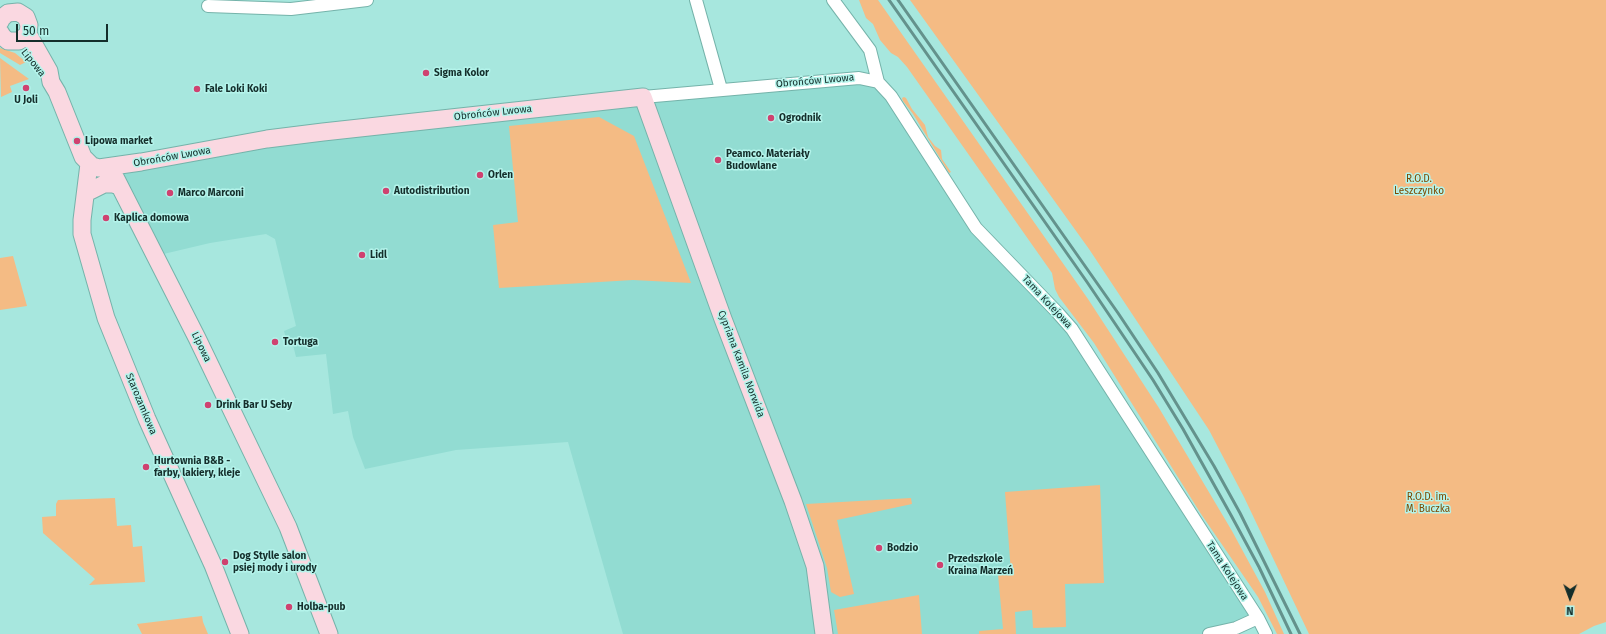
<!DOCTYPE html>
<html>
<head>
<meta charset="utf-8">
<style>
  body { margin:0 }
  #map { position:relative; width:1606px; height:634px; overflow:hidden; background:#a7e7de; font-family:"Fira Sans",sans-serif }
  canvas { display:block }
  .north { position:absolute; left:1550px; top:578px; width:40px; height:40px; -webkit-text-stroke:3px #b4f4eb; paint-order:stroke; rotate:181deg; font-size:11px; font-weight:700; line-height:16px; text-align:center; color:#142e2b }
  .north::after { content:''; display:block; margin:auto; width:14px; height:18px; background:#142e2b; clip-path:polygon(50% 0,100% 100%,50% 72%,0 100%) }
  .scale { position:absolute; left:16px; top:24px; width:92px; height:18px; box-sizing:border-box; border:2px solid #142e2b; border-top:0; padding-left:5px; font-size:12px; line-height:14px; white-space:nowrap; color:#142e2b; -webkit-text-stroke:3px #b4f4eb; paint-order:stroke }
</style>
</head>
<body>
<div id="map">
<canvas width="1606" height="634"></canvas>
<div class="north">N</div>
<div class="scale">50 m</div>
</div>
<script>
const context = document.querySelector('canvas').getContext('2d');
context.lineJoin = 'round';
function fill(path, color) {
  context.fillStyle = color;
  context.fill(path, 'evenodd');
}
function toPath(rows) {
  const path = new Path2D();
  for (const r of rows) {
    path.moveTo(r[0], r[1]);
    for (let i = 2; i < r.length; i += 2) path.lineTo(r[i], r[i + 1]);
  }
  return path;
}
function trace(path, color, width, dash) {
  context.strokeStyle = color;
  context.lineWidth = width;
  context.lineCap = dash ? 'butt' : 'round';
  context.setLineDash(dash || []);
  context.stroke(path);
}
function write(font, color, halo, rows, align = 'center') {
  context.font = font + ' "Fira Sans",sans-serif';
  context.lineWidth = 3;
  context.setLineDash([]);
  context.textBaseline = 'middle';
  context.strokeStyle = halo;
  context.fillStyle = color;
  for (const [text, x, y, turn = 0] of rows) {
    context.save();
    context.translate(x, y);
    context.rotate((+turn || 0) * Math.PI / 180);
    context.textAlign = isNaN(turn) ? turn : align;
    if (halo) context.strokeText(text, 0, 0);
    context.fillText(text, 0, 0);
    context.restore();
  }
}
fill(toPath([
  [878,82,976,228,1057,312,1258,618,1209,634,623,634,568,442,456,450,365,469,353,437,348,411,333,414,326,354,296,357,293,345,288,346,284,331,296,326,275,239,266,234,210,243,155,256,110,167,480,114]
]), '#92dcd2');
fill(toPath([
  [859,0,878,0,1088,299,1159,408,1232,531,1265,592,1284,634,1277,634,1258,597,1201,514,1094,343,1059,297,1055,289,1052,273,907,67,898,57,891,53,880,40,873,24,866,18],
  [910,0,1606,0,1606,622,1594,626,1579,634,1309,634,1244,497,1209,430,1089,249],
  [0,48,15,53,26,62,20,65,0,53],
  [0,58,29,79,10,86,12,92,1,97],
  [904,97,906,98,912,109,925,125,928,137,935,146,941,150,942,159,951,172,949,173,913,114,903,101,902,98],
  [599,117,634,136,691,283,633,280,499,288,493,225,518,222,509,126],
  [13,256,27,306,0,310,0,258],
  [1100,485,1104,583,1065,584,1066,627,1033,628,1032,610,1015,612,1016,634,979,634,979,631,1003,629,998,574,1011,573,1005,492],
  [115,498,117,526,131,525,133,547,142,546,145,582,89,585,95,579,43,533,42,517,56,516,56,504,58,500],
  [911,498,912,504,837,520,854,594,840,597,831,592,827,568,806,504],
  [919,595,922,634,838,634,834,610],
  [202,616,203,622,208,634,142,634,137,624]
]), '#f4bb84');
const street = toPath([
  [696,0,721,89],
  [833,0,870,50,878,82,891,96,976,228,1057,312,1072,329,1258,618,1266,634],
  [208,6,291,9,367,0],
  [643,97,859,78,878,82],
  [1209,634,1236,628,1258,618]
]);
const secondary = toPath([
  [0,22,2,18,8,13,18,12,26,17,29,25,28,34,19,41,8,41,3,37,0,32],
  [28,34,49,71,51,82,57,92,83,157,92,166,99,168,141,162,267,139,323,132,643,97,723,319,793,501,815,566,824,634],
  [89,164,82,220,82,234,106,318,147,419,213,565,240,634],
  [110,167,197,338,288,527,329,634],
  [86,193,104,184,113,184,119,186]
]);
trace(street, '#75b3aa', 14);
trace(secondary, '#75b3aa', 19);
trace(street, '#fff', 12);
trace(secondary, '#fad8e1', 17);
trace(toPath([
  [889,0,1087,282,1153,380,1183,429,1232,517,1259,567,1291,634],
  [898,0,1118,313,1158,373,1214,466,1240,513,1300,634]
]), '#64928c', 3);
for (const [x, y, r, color] of [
  [426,73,4,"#cf4270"],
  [26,88,4,"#cf4270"],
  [197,89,4,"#cf4270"],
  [771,118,4,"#cf4270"],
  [77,141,4,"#cf4270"],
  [718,160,4,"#cf4270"],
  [480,175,4,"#cf4270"],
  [386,191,4,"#cf4270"],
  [170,193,4,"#cf4270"],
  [106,218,4,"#cf4270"],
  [362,255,4,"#cf4270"],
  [275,342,4,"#cf4270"],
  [208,405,4,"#cf4270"],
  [146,467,4,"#cf4270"],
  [879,548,4,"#cf4270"],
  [225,562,4,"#cf4270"],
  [940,565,4,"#cf4270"],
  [289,607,4,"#cf4270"]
]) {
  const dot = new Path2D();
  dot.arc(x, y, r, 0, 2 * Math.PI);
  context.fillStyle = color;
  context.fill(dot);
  trace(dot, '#b4f4eb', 1.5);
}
write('10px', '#142e2b', '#b4f4eb', [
  ["Lipowa",33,63,51],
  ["Obrońców Lwowa",815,81,-5],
  ["Obrońców Lwowa",493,113,-6],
  ["Obrońców Lwowa",172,157,-10],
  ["Tama Kolejowa",1047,302,47],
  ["Lipowa",201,347,64],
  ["Cypriana Kamila Norwida",741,364,69],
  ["Starozamkowa",141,404,67],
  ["Tama Kolejowa",1227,571,57]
]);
write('bold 10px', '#142e2b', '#b4f4eb', [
  ["Sigma Kolor",434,73],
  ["Fale Loki Koki",205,89],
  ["U Joli",26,100,"center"],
  ["Ogrodnik",779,118],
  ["Lipowa market",85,141],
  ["Peamco. Materiały",726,154],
  ["Budowlane",726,166],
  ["Orlen",488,175],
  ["Autodistribution",394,191],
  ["Marco Marconi",178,193],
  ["Kaplica domowa",114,218],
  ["Lidl",370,255],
  ["Tortuga",283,342],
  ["Drink Bar U Seby",216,405],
  ["Hurtownia B&B -",154,461],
  ["farby, lakiery, kleje",154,473],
  ["Bodzio",887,548],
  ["Dog Stylle salon",233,556],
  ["psiej mody i urody",233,568],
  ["Przedszkole",948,559],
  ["Kraina Marzeń",948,571],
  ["Holba-pub",297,607]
], 'left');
write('10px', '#7c4800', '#b4f4eb', [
  ["R.O.D.",1419,179],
  ["Leszczynko",1419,191],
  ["R.O.D. im.",1428,497],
  ["M. Buczka",1428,509]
]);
</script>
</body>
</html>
